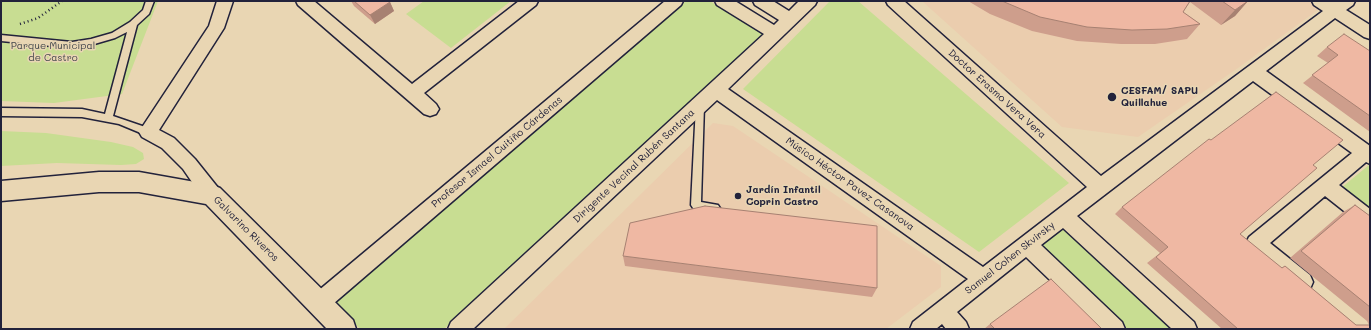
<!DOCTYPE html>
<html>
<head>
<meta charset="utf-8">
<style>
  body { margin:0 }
  #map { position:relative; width:1371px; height:330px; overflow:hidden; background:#e9d6b3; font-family:Mali,sans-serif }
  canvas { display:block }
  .frame { position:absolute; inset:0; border:2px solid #22223b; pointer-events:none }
</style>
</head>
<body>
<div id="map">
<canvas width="1371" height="330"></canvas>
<div class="frame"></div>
</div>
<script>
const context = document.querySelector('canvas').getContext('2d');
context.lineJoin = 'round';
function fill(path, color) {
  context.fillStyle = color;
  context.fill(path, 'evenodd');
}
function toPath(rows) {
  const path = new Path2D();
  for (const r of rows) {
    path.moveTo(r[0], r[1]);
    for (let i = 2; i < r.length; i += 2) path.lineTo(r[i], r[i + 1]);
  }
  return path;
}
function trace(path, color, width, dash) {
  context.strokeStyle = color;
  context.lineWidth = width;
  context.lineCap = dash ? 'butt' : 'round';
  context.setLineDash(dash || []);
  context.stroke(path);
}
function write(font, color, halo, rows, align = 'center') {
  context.font = font + ' Mali,sans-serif';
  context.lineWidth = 3;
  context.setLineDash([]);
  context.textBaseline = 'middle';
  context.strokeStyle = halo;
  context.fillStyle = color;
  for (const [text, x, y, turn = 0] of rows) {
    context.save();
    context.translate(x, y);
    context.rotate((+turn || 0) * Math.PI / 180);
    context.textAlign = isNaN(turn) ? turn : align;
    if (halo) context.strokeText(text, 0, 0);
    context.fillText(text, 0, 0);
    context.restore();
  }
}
fill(toPath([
  [922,1,1312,1,1322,7,1238,68,1138,137,1062,127],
  [713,123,733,126,941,266,941,287,886,329,504,329]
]), '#ebcdae');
fill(toPath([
  [1,1,158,1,122,94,54,103,1,101],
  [424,1,511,1,451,48,406,14],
  [686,1,710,1,763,34,709,86,444,329,360,329,334,302],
  [830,1,858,1,1069,183,979,252,743,89],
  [1,131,46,133,111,142,133,147,143,153,144,159,136,164,121,165,57,163,1,166],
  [1369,165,1370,166,1370,209,1341,188],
  [1064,225,1178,329,1124,329,1037,247]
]), '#c8dd92');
const lane = toPath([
  [146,1,154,1,149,14,137,25,113,116,151,129,152,132,151,135,148,136,119,124,82,117,1,116,1,108,82,109,105,114,127,32,115,38,91,45,72,48,1,41,1,35,72,42,91,39,112,33,130,22,143,10,146,1],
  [700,102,704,105,701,202,718,205,720,208,718,211,715,212,696,209,693,208,691,205,696,105,700,102]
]);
const street = toPath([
  [217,1,233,1,224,28,159,130,174,138,195,159,219,189,221,195,219,201,212,203,205,201,183,169,162,148,142,137,139,132,209,26,217,1],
  [296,1,314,1,412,84,519,1,538,1,536,5,424,93,436,104,439,109,436,114,430,116,424,114,298,5,296,1],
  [665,1,683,1,681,5,326,310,319,313,312,310,309,303,312,296,665,1],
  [715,1,735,1,774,25,779,20,755,5,753,1,773,1,789,11,799,1,817,1,815,5,728,89,983,267,1087,187,888,5,886,1,904,1,1101,176,1323,11,1314,5,1312,1,1332,1,1334,2,1336,1,1355,1,1353,5,1346,10,1370,25,1370,39,1364,37,1335,18,1266,71,1370,146,1370,164,1366,162,1339,185,1370,209,1370,228,1363,226,1325,196,1270,243,1310,275,1313,282,1310,289,1303,291,1296,289,1249,249,1246,243,1249,237,1352,153,1253,81,1077,216,1194,322,1197,329,1172,329,1063,228,1041,245,1122,322,1125,329,1101,329,1026,257,957,312,966,322,969,329,946,329,942,324,936,329,910,329,913,322,968,279,717,100,473,329,448,329,451,322,764,34,717,5,715,1]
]);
const secondary = toPath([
  [99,172,139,172,212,185,220,188,353,320,356,329,327,329,206,204,139,192,99,192,1,201,1,181,99,172]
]);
trace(lane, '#22223b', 3);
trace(street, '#22223b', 3);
trace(secondary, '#22223b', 3);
trace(toPath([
  [20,24,38,18,62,1]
]), '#22223b', 2.5, [1, 3]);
fill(lane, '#e9d6b3');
fill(street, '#e9d6b3');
fill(secondary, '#e9d6b3');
fill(toPath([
  [351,1,389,1,390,2,394,11,375,24,354,6],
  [968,1,1248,1,1235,16,1221,25,1190,2,1183,12,1200,24,1187,39,1155,44,1121,44,1077,41,1032,31,990,14],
  [1327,47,1370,51,1370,132,1303,83,1328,63,1317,56],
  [1211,140,1313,165,1240,234,1281,268,1285,266,1356,325,1369,325,1367,321,1290,258,1343,212,1355,205,1370,216,1370,329,1222,329,1147,263,1160,253,1115,214,1122,207],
  [623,256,877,288,872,297,625,266],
  [990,324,1102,329,984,329]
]), '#ce9e8c');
fill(toPath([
  [1248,1,1235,16,1221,25,1235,10],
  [390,2,394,11,375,24,370,15]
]), '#a78172');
const building = toPath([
  [354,1,389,1,390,2,370,15,354,1],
  [1002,1,1190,1,1183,12,1200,24,1167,29,1132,30,1087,27,1040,17,1002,1],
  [1222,1,1248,1,1235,10,1222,1],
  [1344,34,1370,51,1370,116,1312,75,1338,55,1327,47,1344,34],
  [1276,92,1343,140,1313,165,1317,168,1240,234,1282,268,1285,266,1356,325,1370,325,1370,329,1238,329,1156,257,1168,247,1122,207,1209,139,1211,140,1276,92],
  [1355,205,1370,216,1370,307,1301,251,1355,205],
  [705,206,877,226,877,288,623,256,630,223,705,206],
  [1051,279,1102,329,995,329,990,324,1051,279]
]);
fill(building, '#efb8a3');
trace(building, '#a78172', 1);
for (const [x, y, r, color] of [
  [1112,97,5,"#22223b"],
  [738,196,4,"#22223b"]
]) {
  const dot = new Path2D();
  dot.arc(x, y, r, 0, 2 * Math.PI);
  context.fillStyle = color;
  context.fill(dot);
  trace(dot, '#e9d6b3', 1.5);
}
write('10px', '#43474c', '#e9d6b3', [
  ["Parque Municipal",53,46],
  ["de Castro",53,58]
]);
write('bold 10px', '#22223b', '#e9d6b3', [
  ["CESFAM/ SAPU",1121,91],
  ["Quillahue",1121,103],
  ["Jardín Infantil",746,190],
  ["Coprin Castro",746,202]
], 'left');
write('10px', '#22223b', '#e9d6b3', [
  ["Doctor Erasmo Vera Vera",997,94,42],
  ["Profesor Ismael Cuitiño Cárdenas",497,152,-40],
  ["Dirigente Vecinal Rubén Santana",634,166,-43],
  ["Músico Héctor Pavez Casanova",850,184,35],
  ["Galvarino Riveros",246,229,45],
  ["Samuel Cohen Skvirsky",1010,258,-38]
]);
</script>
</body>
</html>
